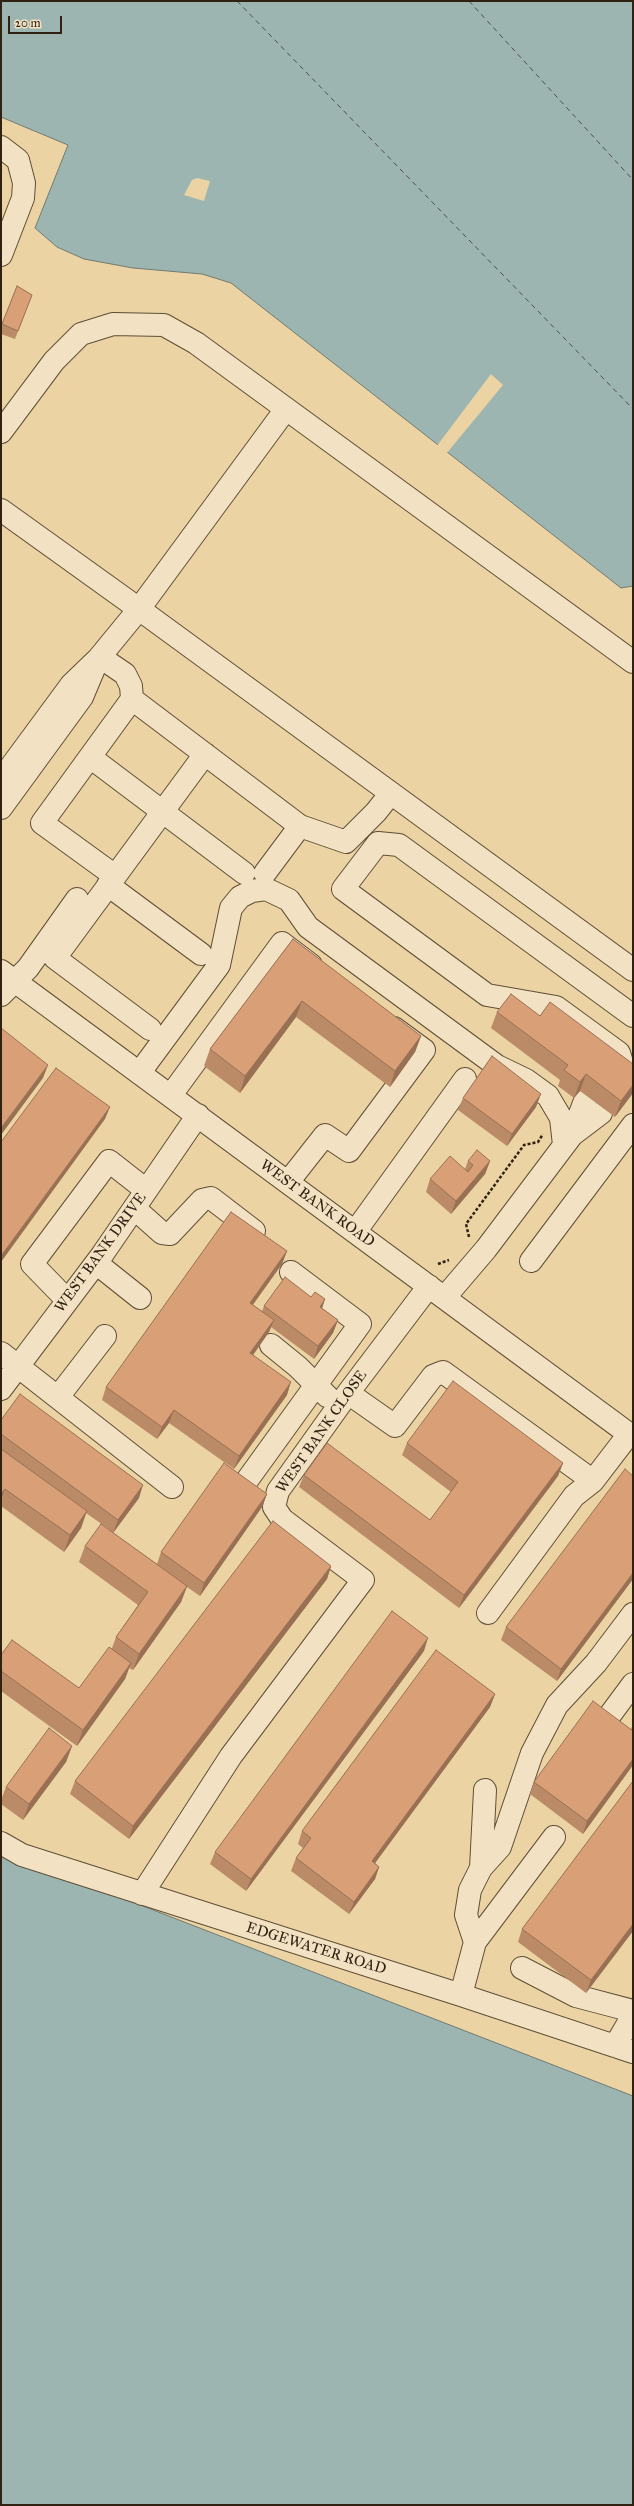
<!DOCTYPE html>
<html>
<head>
<meta charset="utf-8">
<style>
  body { margin:0 }
  #map { position:relative; width:634px; height:2506px; overflow:hidden; background:#ebd3a3; font-family:"IM FELL Great Primer",serif }
  canvas { display:block }
  .frame { position:absolute; inset:0; border:2px solid #302112; pointer-events:none }
  .scale { position:absolute; left:8px; top:16px; width:54px; height:18px; box-sizing:border-box; border:2px solid #302112; border-top:0; padding-left:5px; font-size:12px; line-height:14px; white-space:nowrap; color:#302112; -webkit-text-stroke:3px #f2e2c3; paint-order:stroke }
</style>
</head>
<body>
<div id="map">
<canvas width="634" height="2506"></canvas>
<div class="frame"></div>
<div class="scale">20 m</div>
</div>
<script>
const context = document.querySelector('canvas').getContext('2d');
context.lineJoin = 'round';
function fill(path, color) {
  context.fillStyle = color;
  context.fill(path, 'evenodd');
}
function toPath(rows) {
  const path = new Path2D();
  for (const r of rows) {
    path.moveTo(r[0], r[1]);
    for (let i = 2; i < r.length; i += 2) path.lineTo(r[i], r[i + 1]);
  }
  return path;
}
function trace(path, color, width, dash) {
  context.strokeStyle = color;
  context.lineWidth = width;
  context.lineCap = dash ? 'butt' : 'round';
  context.setLineDash(dash || []);
  context.stroke(path);
}
function write(font, color, halo, rows, align = 'center') {
  context.font = font + ' "IM FELL Great Primer",serif';
  context.lineWidth = 3;
  context.setLineDash([]);
  context.textBaseline = 'middle';
  context.strokeStyle = halo;
  context.fillStyle = color;
  for (const [text, x, y, turn = 0] of rows) {
    context.save();
    context.translate(x, y);
    context.rotate((+turn || 0) * Math.PI / 180);
    context.textAlign = isNaN(turn) ? turn : align;
    if (halo) context.strokeText(text, 0, 0);
    context.fillText(text, 0, 0);
    context.restore();
  }
}
const water = toPath([
  [1,1,633,1,633,586,621,588,231,283,202,274,133,268,84,259,57,247,35,228,68,145,1,117,1,1],
  [1,1851,633,2096,633,2505,1,2505,1,1851]
]);
fill(water, '#9db5b1');
trace(water, '#717a71', 1);
fill(toPath([
  [197,178,210,181,204,201,184,195,192,180],
  [491,374,503,385,446,454,436,447]
]), '#ebd3a3');
trace(toPath([
  [237,1,633,409],
  [469,1,633,180]
]), '#514d42', 1, [5, 4]);
const minor = toPath([
  [1,147,18,160,24,183,23,198,1,255],
  [1,432,54,361,81,334,113,324,164,325,196,343,633,662],
  [1,510,139,609,633,970],
  [100,657,125,674,131,686,132,699,300,826,346,842,376,812,391,793],
  [90,757,244,873],
  [1,780,71,685,98,659,139,609,286,409],
  [1,808,82,697,95,666],
  [265,873,300,826],
  [115,876,42,823,132,699],
  [108,885,201,954],
  [1,971,633,1437],
  [1,995,28,968,77,899],
  [150,1029,55,958,205,754],
  [140,1072,219,965,231,908,240,897,252,891,266,889,289,900,308,927,497,1066,526,1080,548,1096,561,1118,564,1145],
  [627,1078,619,1053,556,1007,487,995,343,889,378,843,399,845,633,1016],
  [171,1095,282,943,311,965],
  [572,1135,601,1113],
  [288,1182,325,1135,349,1151,424,1050,394,1028],
  [134,1208,162,1233,170,1234,202,1200,211,1198,254,1231],
  [355,1232,465,1079],
  [531,1261,633,1125],
  [96,1263,140,1298],
  [445,1297,486,1249,572,1135,586,1098],
  [67,1300,32,1264,109,1161,146,1190],
  [271,1345,298,1367,327,1396],
  [1,1353,172,1487],
  [1,1389,102,1255,198,1115],
  [348,1393,395,1426,433,1376,443,1372,593,1481],
  [58,1397,105,1336],
  [248,1479,360,1324,291,1272],
  [488,1613,574,1496,593,1481,629,1434],
  [610,1715,633,1684],
  [1,1843,22,1855,461,1995,633,2052],
  [481,1868,485,1790],
  [142,1894,231,1756,363,1580,282,1519,274,1507,278,1491,348,1393,429,1286],
  [475,1942,466,1915,470,1890,481,1868,500,1847,532,1753,557,1705,596,1663,633,1614],
  [522,1968,576,1996,633,2011],
  [461,1995,475,1942,554,1837],
  [615,2046,633,2015]
]);
trace(minor, '#5f4e36', 24);
trace(toPath([
  [469,1237,466,1224,524,1145,538,1142,543,1134],
  [438,1264,449,1260]
]), '#302112', 2.5, [3, 2]);
trace(minor, '#f2e2c3', 22);
fill(toPath([
  [17,286,32,295,15,339,1,334,1,326],
  [293,939,421,1036,415,1052,390,1087,296,1017,240,1093,204,1066,210,1049],
  [497,1012,633,1093,615,1117,580,1091,574,1098,558,1086,560,1080,491,1028],
  [463,1098,536,1107,507,1146,458,1110],
  [468,1161,490,1161,485,1174,451,1214,426,1192,430,1179,465,1169],
  [287,1251,282,1264,253,1305,262,1311,264,1306,311,1297,325,1299,322,1308,338,1320,333,1333,314,1359,271,1327,269,1332,253,1355,287,1395,234,1469,169,1423,157,1439,102,1400,106,1387],
  [1,1420,139,1498,113,1533,157,1564,161,1552,267,1494,262,1507,200,1596,187,1587,181,1602,133,1670,129,1668,125,1679,77,1746,1,1691,1,1655,79,1688,112,1648,116,1637,138,1605,79,1562,85,1546,110,1530,86,1513,81,1528,64,1552,1,1506],
  [407,1443,563,1463,558,1476,459,1608,299,1487,304,1475,430,1520,451,1492,402,1455],
  [633,1476,633,1579,557,1681,501,1640,506,1627],
  [331,1566,327,1579,129,1839,70,1794,75,1781],
  [424,1651,246,1891,210,1864,215,1852],
  [495,1694,490,1707,375,1863,379,1867,375,1879,349,1914,291,1871,296,1858,303,1848,298,1844,302,1831],
  [633,1724,633,1765,583,1834,530,1794,534,1782,631,1729],
  [72,1746,66,1762,23,1820,1,1804,1,1800,6,1787],
  [522,1929,633,1931,586,1993,518,1942]
]), '#bb8a67');
fill(toPath([
  [302,1001,296,1017,240,1093,245,1076],
  [421,1036,415,1052,390,1087,395,1071],
  [48,1065,43,1078,1,1135,1,1128],
  [586,1074,580,1091,574,1098,580,1082],
  [633,1085,633,1093,615,1117,621,1101],
  [541,1094,536,1107,507,1146,512,1134],
  [110,1107,105,1119,1,1262,1,1256],
  [490,1161,485,1174,451,1214,456,1201],
  [287,1251,282,1264,245,1315,250,1303],
  [325,1299,321,1312,320,1307],
  [274,1320,269,1332,246,1365,250,1353],
  [338,1320,333,1333,314,1359,318,1346],
  [291,1382,287,1395,234,1469,239,1456],
  [174,1410,169,1423,157,1439,162,1427],
  [563,1463,558,1476,459,1608,464,1595],
  [143,1485,139,1498,113,1533,118,1520],
  [5,1489,1,1500,1,1494],
  [267,1494,262,1507,200,1596,204,1583],
  [87,1511,81,1528,64,1552,70,1535],
  [331,1566,327,1579,129,1839,133,1826],
  [633,1573,633,1579,557,1681,561,1669],
  [187,1586,181,1602,133,1670,139,1654],
  [428,1638,424,1651,246,1891,251,1879],
  [131,1663,125,1679,77,1746,83,1730],
  [495,1694,490,1707,367,1874,372,1861],
  [72,1746,66,1762,23,1820,29,1804],
  [633,1759,633,1765,583,1834,587,1821],
  [379,1867,375,1879,349,1914,354,1902],
  [633,1924,633,1931,586,1993,591,1980]
]), '#987054');
const building = toPath([
  [17,286,32,295,18,331,2,324,17,286],
  [293,939,421,1036,395,1071,302,1001,245,1076,210,1049,293,939],
  [511,994,540,1016,550,1002,633,1064,633,1085,621,1101,586,1074,580,1082,564,1070,568,1065,497,1012,511,994],
  [1,1028,48,1065,1,1128,1,1028],
  [492,1056,541,1094,512,1134,463,1098,492,1056],
  [56,1068,110,1107,1,1256,1,1142,56,1068],
  [477,1150,490,1161,456,1201,430,1179,450,1156,468,1172,473,1165,468,1161,477,1150],
  [231,1212,287,1251,250,1303,274,1320,250,1353,291,1382,239,1456,174,1410,162,1427,106,1387,231,1212],
  [285,1277,311,1297,315,1292,325,1299,320,1307,338,1320,318,1346,264,1306,285,1277],
  [453,1381,563,1463,464,1595,304,1475,327,1443,430,1520,458,1482,407,1443,453,1381],
  [20,1394,143,1485,118,1520,1,1434,1,1420,20,1394],
  [1,1449,87,1511,70,1535,5,1489,1,1494,1,1449],
  [224,1463,267,1494,204,1583,161,1552,224,1463],
  [625,1469,633,1476,633,1573,561,1669,506,1627,625,1469],
  [273,1521,331,1566,133,1826,75,1781,273,1521],
  [101,1524,187,1586,139,1654,116,1637,148,1592,85,1546,101,1524],
  [392,1611,428,1638,251,1879,215,1852,392,1611],
  [12,1640,79,1688,109,1647,131,1663,83,1730,1,1671,1,1655,12,1640],
  [436,1650,495,1694,372,1861,379,1867,354,1902,296,1858,311,1838,302,1831,436,1650],
  [593,1701,633,1731,633,1759,587,1821,534,1782,593,1701],
  [49,1728,72,1746,29,1804,6,1787,49,1728],
  [633,1781,633,1924,591,1980,522,1929,633,1781]
]);
fill(building, '#d9a078');
trace(building, '#987054', 1);
write('15px', '#302112', '#f2e2c3', [
  ["WEST BANK ROAD",317,1204,36],
  ["WEST BANK DRIVE",101,1253,-54],
  ["WEST BANK CLOSE",322,1432,-55],
  ["EDGEWATER ROAD",316,1949,17]
]);
</script>
</body>
</html>
